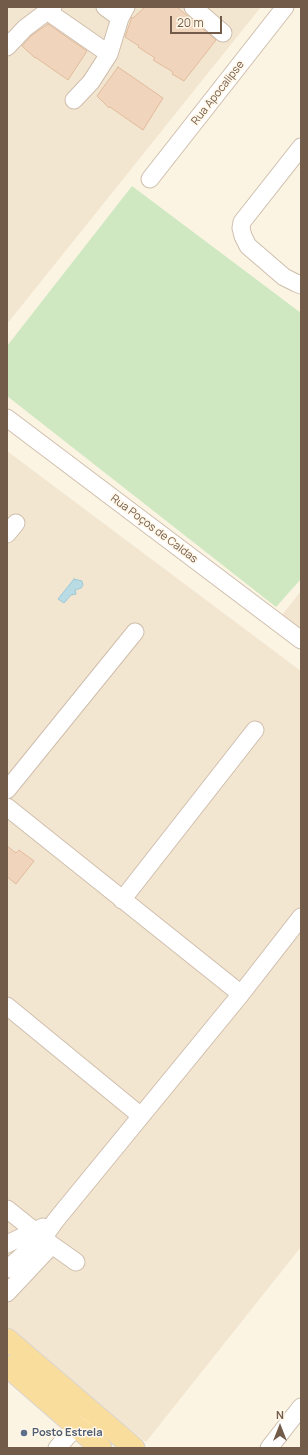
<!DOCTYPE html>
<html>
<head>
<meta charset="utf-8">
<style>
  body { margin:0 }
  #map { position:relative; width:308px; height:1455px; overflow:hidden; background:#fcf4e3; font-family:Manrope,sans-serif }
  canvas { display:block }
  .frame { position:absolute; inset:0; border:8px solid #735b49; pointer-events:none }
  .north { position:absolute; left:260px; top:1407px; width:40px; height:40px; -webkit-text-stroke:3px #fff7e8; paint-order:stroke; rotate:0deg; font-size:11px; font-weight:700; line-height:16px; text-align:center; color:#735b49 }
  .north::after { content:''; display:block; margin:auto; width:14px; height:18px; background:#735b49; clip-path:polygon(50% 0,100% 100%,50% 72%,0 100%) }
  .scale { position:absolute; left:170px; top:16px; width:52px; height:18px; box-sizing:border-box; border:2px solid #735b49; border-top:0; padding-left:5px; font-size:12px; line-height:14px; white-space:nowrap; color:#735b49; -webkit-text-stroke:3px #fff7e8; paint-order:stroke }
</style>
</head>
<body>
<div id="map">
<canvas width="308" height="1455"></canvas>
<div class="frame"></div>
<div class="north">N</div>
<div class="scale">20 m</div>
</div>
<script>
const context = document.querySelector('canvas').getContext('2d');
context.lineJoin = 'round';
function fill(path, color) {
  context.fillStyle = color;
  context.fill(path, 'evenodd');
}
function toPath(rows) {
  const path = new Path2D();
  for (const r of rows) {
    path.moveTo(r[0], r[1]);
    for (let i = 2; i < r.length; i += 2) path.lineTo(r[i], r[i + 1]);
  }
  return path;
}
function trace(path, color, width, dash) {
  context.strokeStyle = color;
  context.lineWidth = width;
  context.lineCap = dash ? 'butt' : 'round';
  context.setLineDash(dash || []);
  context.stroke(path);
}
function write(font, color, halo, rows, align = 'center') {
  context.font = font + ' Manrope,sans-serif';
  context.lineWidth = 3;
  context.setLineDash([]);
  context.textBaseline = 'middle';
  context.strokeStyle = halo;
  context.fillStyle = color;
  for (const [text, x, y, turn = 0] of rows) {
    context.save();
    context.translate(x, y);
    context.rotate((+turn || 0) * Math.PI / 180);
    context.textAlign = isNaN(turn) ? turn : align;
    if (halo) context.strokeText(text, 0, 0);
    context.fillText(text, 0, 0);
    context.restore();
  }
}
fill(toPath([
  [7,7,261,7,7,324],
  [7,451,301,671,301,1247,146,1442,43,1361,7,1330],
  [301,591,301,632,281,616]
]), '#f3e6d1');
fill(toPath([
  [132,186,301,313,301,579,276,607,7,396,7,346]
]), '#cfe8c2');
const water = toPath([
  [74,579,82,581,83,585,81,588,75,590,76,594,71,595,64,603,58,599,74,579]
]);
fill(water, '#b8dbe4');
trace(water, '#9ec9d6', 1);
const building = toPath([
  [145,7,177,7,216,40,184,81,172,74,173,72,153,60,155,58,138,47,139,46,125,37,132,17,133,18,145,7],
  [48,24,87,51,68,80,35,57,35,58,22,46,32,35,48,24],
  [118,67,163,98,143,130,110,107,109,108,97,96,118,67],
  [7,846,16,853,19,850,34,861,16,884,7,877,7,846]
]);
fill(building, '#f0d4bb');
trace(building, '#e2bc9c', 1);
const minor = toPath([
  [105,7,120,18],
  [193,7,223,33],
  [47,11,109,54,91,82,74,100],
  [7,47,25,28,53,7],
  [109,54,120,18,126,7],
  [301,147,242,222,241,228,243,236,248,246,284,277,296,283,301,285],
  [150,179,285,7],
  [7,418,301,640],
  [7,534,16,523],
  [7,790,135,632],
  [7,807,241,994],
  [122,900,255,730],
  [7,1006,141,1116],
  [7,1209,52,1245,76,1262],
  [7,1244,43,1227],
  [7,1269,43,1238,56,1220,241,994,301,917],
  [7,1293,52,1245],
  [57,1448,85,1417],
  [269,1448,301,1407]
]);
const major = toPath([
  [7,1339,134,1448],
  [7,1366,101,1448]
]);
trace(minor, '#cfbead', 19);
trace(major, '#dbd4d0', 23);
trace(minor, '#fff', 17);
trace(major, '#f9dd9c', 21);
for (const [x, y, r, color] of [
  [24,1433,4,"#5c6f8a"]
]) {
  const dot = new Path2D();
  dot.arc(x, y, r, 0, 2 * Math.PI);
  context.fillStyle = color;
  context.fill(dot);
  trace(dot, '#fff7e8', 1.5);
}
write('11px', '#735b49', '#fff7e8', [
  ["Rua Apocalipse",218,93,-52],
  ["Rua Poços de Caldas",154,529,37]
]);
write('bold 11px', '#4e5e75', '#fff7e8', [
  ["Posto Estrela",32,1433]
], 'left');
</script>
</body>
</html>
